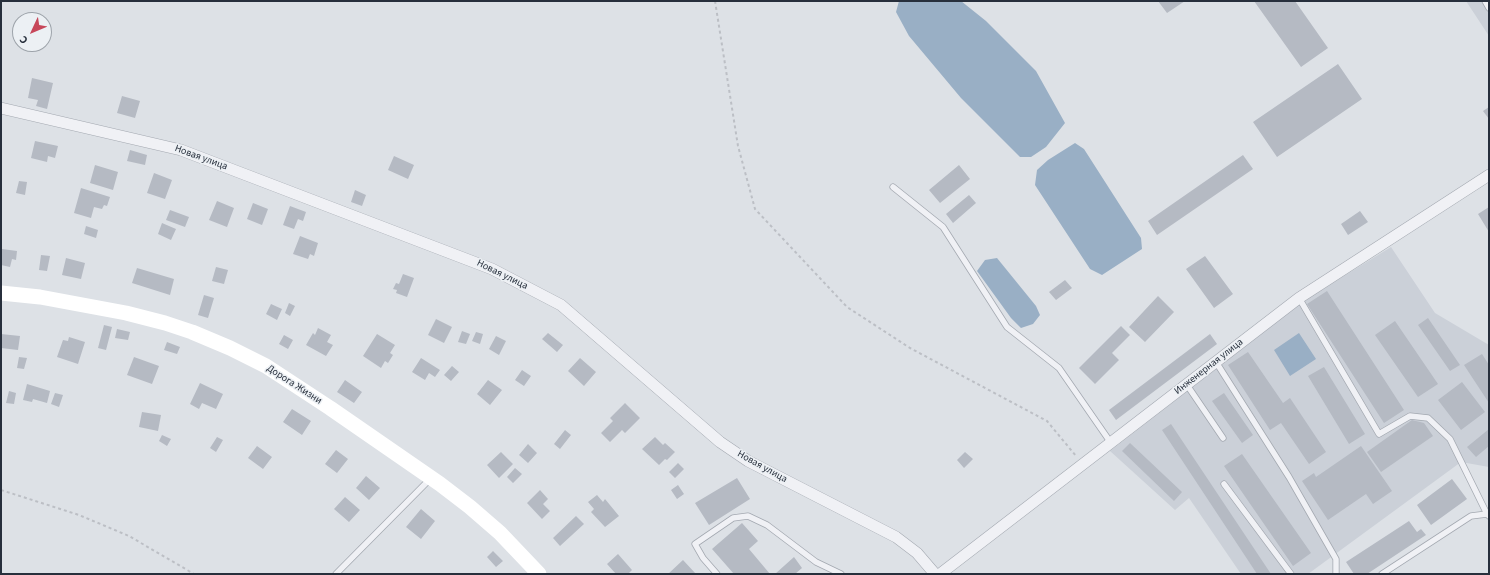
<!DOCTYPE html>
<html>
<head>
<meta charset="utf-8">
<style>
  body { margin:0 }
  #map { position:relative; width:1490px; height:575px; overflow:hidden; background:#dde1e6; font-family:"Source Sans 3",sans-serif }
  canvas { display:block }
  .frame { position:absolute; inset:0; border:2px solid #272f3c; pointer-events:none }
  .north { position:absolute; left:12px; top:12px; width:40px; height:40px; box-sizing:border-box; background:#ecf0f4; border:1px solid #9da3aa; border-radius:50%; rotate:226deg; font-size:11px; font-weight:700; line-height:16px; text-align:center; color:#272f3c }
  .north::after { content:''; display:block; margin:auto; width:14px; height:18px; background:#c7475a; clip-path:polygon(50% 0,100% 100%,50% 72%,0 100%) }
</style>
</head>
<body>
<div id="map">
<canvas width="1490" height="575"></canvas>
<div class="frame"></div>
<div class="north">С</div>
</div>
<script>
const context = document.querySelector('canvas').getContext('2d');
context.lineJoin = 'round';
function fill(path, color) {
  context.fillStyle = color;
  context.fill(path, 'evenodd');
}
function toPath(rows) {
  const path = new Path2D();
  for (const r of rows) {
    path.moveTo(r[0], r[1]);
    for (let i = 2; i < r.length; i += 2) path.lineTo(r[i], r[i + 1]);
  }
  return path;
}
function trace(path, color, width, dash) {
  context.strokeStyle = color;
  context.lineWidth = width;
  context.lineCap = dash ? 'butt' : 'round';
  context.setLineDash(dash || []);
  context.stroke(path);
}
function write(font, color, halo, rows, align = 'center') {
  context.font = font + ' "Source Sans 3",sans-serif';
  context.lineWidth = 3;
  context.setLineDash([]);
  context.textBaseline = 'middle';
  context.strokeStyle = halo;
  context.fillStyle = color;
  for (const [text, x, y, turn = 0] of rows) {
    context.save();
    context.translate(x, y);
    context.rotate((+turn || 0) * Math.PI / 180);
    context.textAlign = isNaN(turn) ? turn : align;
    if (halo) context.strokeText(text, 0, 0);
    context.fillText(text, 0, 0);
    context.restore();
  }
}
fill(toPath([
  [1466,1,1489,1,1489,36],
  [1391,247,1435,313,1489,345,1489,467,1461,462,1308,574,1241,574,1189,498,1175,510,1110,451,1305,300]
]), '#cbd0d8');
fill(toPath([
  [899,1,961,1,986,21,1036,71,1065,123,1046,147,1031,157,1020,157,961,98,909,36,896,12],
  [1075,143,1084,149,1141,238,1142,249,1102,275,1090,269,1035,185,1037,170,1048,160],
  [997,258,1036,306,1040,315,1033,324,1021,328,1011,318,977,271,985,260],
  [1299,333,1316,359,1290,376,1274,350]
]), '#99afc5');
fill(toPath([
  [1158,1,1185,1,1167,13],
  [1254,1,1295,1,1328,48,1301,67],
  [1338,64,1362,99,1277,157,1253,122],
  [32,78,53,83,47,109,36,106,38,100,28,98],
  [122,96,140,101,135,118,117,113],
  [1489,107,1489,119,1483,111],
  [35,141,58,146,55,158,48,156,47,162,31,158],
  [130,150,147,155,145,165,127,161],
  [1243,155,1253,169,1157,235,1148,221],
  [394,156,414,165,408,179,388,170],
  [95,165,118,172,113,190,90,183],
  [959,165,970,179,940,203,929,190],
  [154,173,172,180,165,199,147,193],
  [19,181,27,182,25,195,16,193],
  [81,188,110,197,107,206,104,205,102,209,94,207,91,218,74,213],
  [355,190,366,195,362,206,351,202],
  [969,195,976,203,953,223,946,214],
  [217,201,234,208,227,227,209,220],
  [253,203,268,209,262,225,247,219],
  [290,206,306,212,303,221,298,219,294,229,283,225],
  [1489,207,1489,232,1478,214],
  [170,210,189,217,185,227,166,220],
  [1360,211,1368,222,1348,235,1341,224],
  [162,223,176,229,171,240,158,234],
  [86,226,98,230,96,238,84,234],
  [300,236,318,243,314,256,310,254,308,259,293,254],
  [2,249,17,251,16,260,12,259,10,267,1,265],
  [41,255,50,256,47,271,39,270],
  [1205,256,1233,294,1214,308,1186,269],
  [66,258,85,263,81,279,62,275],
  [216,267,228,270,224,284,212,281],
  [137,268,174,279,170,295,132,283],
  [403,274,414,278,407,297,396,293,397,290,393,289,396,283,399,284],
  [1065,280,1072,288,1056,300,1049,292],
  [1327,291,1404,410,1384,423,1307,304],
  [204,295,214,298,208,318,198,315],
  [1158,296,1174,312,1145,342,1129,327],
  [289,303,295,306,290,316,285,313],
  [271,304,282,309,277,320,266,314],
  [1428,318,1460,365,1450,371,1418,325],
  [436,319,452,327,444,343,428,335],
  [1395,321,1438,384,1418,397,1375,335],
  [104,325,112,327,106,350,98,348],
  [1121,326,1130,335,1112,353,1119,360,1095,384,1079,368],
  [318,328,331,335,327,342,333,345,326,356,306,345,313,333,315,335],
  [117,329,130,332,128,340,115,338],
  [462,331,470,334,466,344,458,342],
  [476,332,483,334,480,344,472,341],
  [548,333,563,345,557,352,542,339],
  [1,334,20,336,18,350,1,348],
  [377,334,395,345,390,353,393,355,388,363,385,361,381,368,363,356],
  [1210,334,1217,344,1116,420,1109,410],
  [284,335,293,340,288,349,279,344],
  [496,336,506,341,499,355,489,349],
  [69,337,85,342,78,364,57,357,63,340,68,341],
  [167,342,180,347,177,354,164,350],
  [1248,352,1283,403,1290,398,1326,452,1309,464,1281,423,1270,430,1228,365],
  [1482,354,1489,365,1489,403,1464,365],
  [19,357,27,358,24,369,17,368],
  [134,357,159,366,152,384,127,375],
  [421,358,440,370,435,377,429,373,425,380,412,372],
  [580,358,596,372,584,386,568,371],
  [452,366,459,372,451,381,444,375],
  [1324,367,1365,434,1349,444,1308,376],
  [522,370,531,376,524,386,515,380],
  [345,380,362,392,354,403,337,392],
  [488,380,502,390,490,405,477,394],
  [1462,382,1485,412,1461,430,1438,400],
  [200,383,223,394,216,409,202,403,199,409,190,404],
  [27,384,50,391,47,403,33,399,32,402,23,400],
  [9,391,16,393,14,404,6,403],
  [55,393,63,395,59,407,51,404],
  [1224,393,1253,435,1242,443,1212,401],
  [625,403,640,418,625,433,622,430,610,442,601,433,613,421,610,418],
  [292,409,311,421,302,435,283,422],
  [142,412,161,415,158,431,139,427],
  [1412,420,1424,423,1433,436,1381,472,1367,452],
  [1171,424,1271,574,1257,574,1162,430],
  [1489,429,1489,446,1476,457,1467,447],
  [565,430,571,435,560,449,554,444],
  [162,435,171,439,167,446,159,441],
  [217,437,223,440,216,452,210,448],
  [655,437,663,445,665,443,675,452,667,460,665,459,659,465,642,449],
  [1130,443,1182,492,1174,501,1122,451],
  [528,444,537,453,528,463,519,455],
  [257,446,272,457,263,469,248,458],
  [1361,446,1392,491,1373,504,1366,494,1328,520,1302,481,1314,473,1316,477],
  [336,450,348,459,337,473,325,464],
  [501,452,513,464,499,478,487,465],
  [965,452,973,459,964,468,957,460],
  [1242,454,1311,553,1293,566,1224,466],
  [678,463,684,469,675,478,669,472],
  [515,468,522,474,513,483,507,477],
  [366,476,380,488,369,500,356,488],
  [737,478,750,499,709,525,695,503],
  [1452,479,1467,499,1431,525,1417,505],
  [678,485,684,494,677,499,671,490],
  [540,490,548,499,543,504,550,511,542,519,527,503],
  [597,495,603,502,605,499,619,516,605,527,591,512,594,509,588,502],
  [345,497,360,510,349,522,334,509],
  [421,509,435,521,421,539,406,527],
  [576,516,584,524,560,546,553,538],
  [1409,521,1417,532,1421,529,1426,535,1367,574,1354,574,1346,562],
  [742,523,758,541,749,549,770,574,734,574,712,549],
  [493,551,503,561,496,567,487,557],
  [618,554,632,570,628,574,616,574,607,564],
  [794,557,802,568,795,574,775,574],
  [683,560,696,574,668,574]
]), '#b5bac3');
const service = toPath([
  [1485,1,1489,8],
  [893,187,943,227,1007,327,1059,368,1111,443],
  [1299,298,1379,434,1410,416,1428,418,1450,439,1487,514],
  [1216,362,1289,477,1336,559,1336,574],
  [1187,385,1223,438],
  [1224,484,1291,574],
  [336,574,431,478],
  [717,574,703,558,695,544,733,518,748,516,767,525,816,562,841,574],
  [1382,574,1471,516,1487,514,1489,516]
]);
const minor = toPath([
  [1,108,181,150,492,269,561,305,720,442,748,461,896,537,917,553,935,574],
  [940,574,1299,298,1489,175]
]);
trace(service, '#a3a8b0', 7);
trace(minor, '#a3a8b0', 12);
trace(toPath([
  [715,1,738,146,755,209,847,307,910,348,1047,421,1076,456],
  [1,490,79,515,129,536,194,574]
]), '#bcbfc5', 2, [3, 3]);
trace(service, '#f0f1f5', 5.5);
trace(minor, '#f0f1f5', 11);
trace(toPath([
  [1,293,40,297,126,313,165,323,192,332,230,348,266,366,330,408,440,484,470,507,500,533,539,574]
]), '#fff', 15);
write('10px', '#272f3c', '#ecf0f4', [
  ["Новая улица",201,158,20],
  ["Новая улица",502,275,26],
  ["Инженерная улица",1209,367,-38],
  ["Дорога Жизни",294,385,33],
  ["Новая улица",762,467,29]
]);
</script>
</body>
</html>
